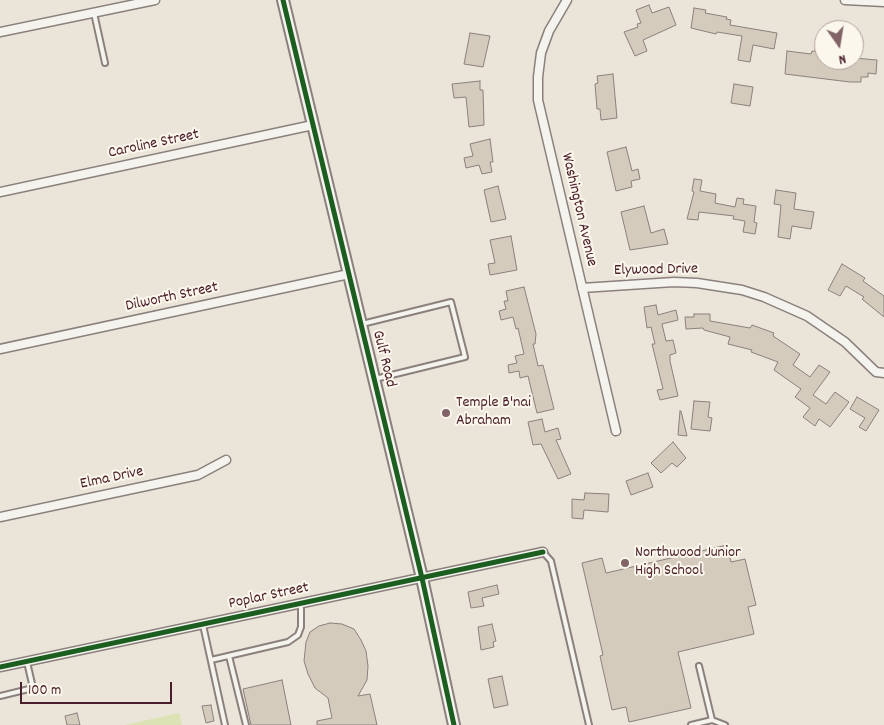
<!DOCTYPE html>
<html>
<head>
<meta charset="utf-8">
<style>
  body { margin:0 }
  #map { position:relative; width:884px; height:725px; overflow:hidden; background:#ebe5d9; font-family:Dekko,sans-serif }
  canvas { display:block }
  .north { position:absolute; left:814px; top:20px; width:50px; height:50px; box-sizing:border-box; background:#fbf7ec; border:1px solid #b4a19f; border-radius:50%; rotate:167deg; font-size:14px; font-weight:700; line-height:20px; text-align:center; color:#4a1f2b }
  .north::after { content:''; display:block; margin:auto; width:18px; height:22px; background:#826468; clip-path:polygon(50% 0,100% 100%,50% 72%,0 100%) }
  .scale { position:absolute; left:20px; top:682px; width:152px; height:22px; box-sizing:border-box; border:2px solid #4a1f2b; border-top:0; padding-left:6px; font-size:15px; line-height:18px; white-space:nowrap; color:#4a1f2b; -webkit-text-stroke:4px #fbf7ec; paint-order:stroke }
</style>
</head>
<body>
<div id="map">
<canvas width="884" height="725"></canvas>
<div class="north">N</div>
<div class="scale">100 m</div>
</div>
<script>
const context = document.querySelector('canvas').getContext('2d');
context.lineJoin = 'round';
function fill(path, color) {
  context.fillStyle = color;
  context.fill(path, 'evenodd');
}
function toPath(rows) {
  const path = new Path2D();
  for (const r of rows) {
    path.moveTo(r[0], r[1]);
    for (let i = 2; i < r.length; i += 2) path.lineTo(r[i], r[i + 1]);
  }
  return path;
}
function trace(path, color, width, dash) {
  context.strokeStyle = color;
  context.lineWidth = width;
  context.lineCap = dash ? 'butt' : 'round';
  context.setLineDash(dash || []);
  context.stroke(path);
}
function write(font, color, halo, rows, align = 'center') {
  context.font = font + ' Dekko,sans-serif';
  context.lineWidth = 4;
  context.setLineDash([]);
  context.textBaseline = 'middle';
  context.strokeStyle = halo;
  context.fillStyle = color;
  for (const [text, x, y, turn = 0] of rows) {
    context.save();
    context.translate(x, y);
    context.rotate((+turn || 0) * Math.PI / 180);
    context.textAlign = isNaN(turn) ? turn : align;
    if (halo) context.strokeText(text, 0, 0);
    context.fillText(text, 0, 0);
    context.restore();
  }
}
fill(toPath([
  [179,713,182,725,125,725]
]), '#dbe3b4');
const building = toPath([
  [649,5,652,13,669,7,676,25,643,40,647,51,635,56,624,32,638,27,637,24,641,23,636,10,649,5],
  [694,8,706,10,705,13,727,17,726,19,731,20,730,25,777,33,774,49,753,45,750,62,738,60,742,36,717,32,716,34,691,28,694,8],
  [470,33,490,36,483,67,464,64,470,33],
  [787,51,811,54,812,51,824,52,824,60,854,60,854,58,877,60,876,74,868,73,868,77,861,77,861,82,850,82,785,74,787,51],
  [613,74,617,118,601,120,600,109,597,109,595,84,598,83,597,76,613,74],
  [480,81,480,90,483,90,484,125,469,127,466,97,454,98,452,84,480,81],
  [734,84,753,87,750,106,731,103,734,84],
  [490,139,493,162,490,162,492,172,482,174,479,165,466,168,464,158,473,156,470,144,490,139],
  [626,147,632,171,638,169,640,179,631,181,632,187,616,191,607,152,626,147],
  [694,179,702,180,700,191,716,194,715,203,735,207,737,198,744,199,743,204,756,206,754,222,757,223,755,234,743,232,745,221,733,219,734,216,699,212,698,220,687,219,694,192,692,191,694,179],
  [498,186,506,219,491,222,484,190,498,186],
  [776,190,796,193,794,209,814,212,811,229,792,226,790,239,778,237,781,205,774,204,776,190],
  [644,206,651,233,664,229,668,244,630,250,621,212,644,206],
  [511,236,517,270,490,275,488,264,495,263,490,240,511,236],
  [842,264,865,278,863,281,884,296,884,317,862,299,864,297,846,286,840,296,828,290,842,264],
  [524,287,536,334,535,344,533,344,538,366,543,365,554,409,537,413,528,376,520,378,519,371,509,373,508,365,517,363,515,356,524,354,518,328,516,329,513,317,501,320,499,311,506,309,504,301,508,301,506,291,524,287],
  [656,305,658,315,676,310,678,320,662,324,666,341,673,340,676,353,670,355,670,361,678,396,660,400,657,390,663,389,652,344,655,344,651,327,647,328,644,307,656,305],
  [694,314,710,314,710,321,750,328,752,325,774,333,773,336,800,354,793,365,810,377,819,365,830,372,813,395,826,404,835,392,849,402,830,427,819,419,815,426,803,417,810,408,795,397,801,389,774,370,778,362,751,352,752,350,728,344,730,337,704,330,703,328,686,329,685,317,694,317,694,314],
  [857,397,879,410,866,431,859,427,865,418,850,409,857,397],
  [694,401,710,402,708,417,712,418,710,431,691,429,694,401],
  [680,411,681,411,687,436,678,435,680,411],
  [542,419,545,432,558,428,561,439,556,440,571,474,558,479,541,444,533,445,528,422,542,419],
  [673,442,686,458,677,467,672,463,661,473,651,463,673,442],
  [648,473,653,487,631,495,626,481,648,473],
  [585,493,609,494,608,512,584,510,583,519,572,518,572,499,584,500,585,493],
  [727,545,731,562,745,559,756,605,748,607,754,634,678,652,691,708,629,722,626,707,612,710,600,656,603,655,582,563,602,558,606,573,727,545],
  [497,585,499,594,482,598,484,606,471,608,468,592,497,585],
  [330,623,342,624,354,629,361,640,366,651,368,666,367,680,358,696,370,694,377,725,317,725,317,721,332,718,328,698,315,688,308,674,304,661,306,642,310,632,319,626,330,623],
  [492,624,496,641,493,642,494,647,481,650,478,627,492,624],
  [502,676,508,705,494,708,488,679,502,676],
  [282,680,291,725,251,725,243,689,282,680],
  [211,705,214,721,206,723,202,706,211,705],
  [77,713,80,725,67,725,65,716,77,713]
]);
fill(building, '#d4cbbd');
trace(building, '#8b807d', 1);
const service = toPath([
  [94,13,105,63],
  [362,324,451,302,465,357,375,379],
  [543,552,551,561,589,725],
  [203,625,225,725],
  [229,656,246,725],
  [211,660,288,642,298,635,301,627,301,602],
  [0,696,33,688,27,662],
  [712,720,725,725],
  [691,725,712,720,699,666]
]);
const minor = toPath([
  [567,0,549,31,541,53,538,77,538,100,616,431],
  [845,0,884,2],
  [0,32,155,0],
  [0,192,313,125],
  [582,288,674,282,697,283,742,290,764,297,807,316,845,342,876,372,884,373],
  [0,349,349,274],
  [0,517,198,475,226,460],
  [0,667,543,552]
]);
const tertiary = toPath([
  [283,0,422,578,454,725]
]);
trace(service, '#8b807d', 8);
trace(minor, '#8b807d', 11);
trace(tertiary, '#8b807d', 14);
trace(service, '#f4f3ed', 4);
trace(minor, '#f4f3ed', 8);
trace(tertiary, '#f4f3ed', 10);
trace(toPath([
  [283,0,422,578,454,725],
  [0,667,543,552]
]), '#1b5e20', 5);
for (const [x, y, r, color] of [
  [446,413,5,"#826468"],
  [625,563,5,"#826468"]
]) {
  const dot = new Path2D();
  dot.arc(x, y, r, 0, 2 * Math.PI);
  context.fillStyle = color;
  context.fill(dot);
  trace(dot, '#fbf7ec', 2);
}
write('16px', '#4a1f2b', '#fbf7ec', [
  ["Caroline Street",154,145,-12],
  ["Washington Avenue",578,210,77],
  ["Elywood Drive",656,271,-1],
  ["Dilworth Street",172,298,-12],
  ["Gulf Road",383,359,76],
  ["Elma Drive",112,479,-12],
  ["Poplar Street",269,597,-12]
]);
write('16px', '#4a1f2b', '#fbf7ec', [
  ["Temple B'nai",456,404],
  ["Abraham",456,422],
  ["Northwood Junior",635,554],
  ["High School",635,572]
], 'left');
</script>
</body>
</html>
